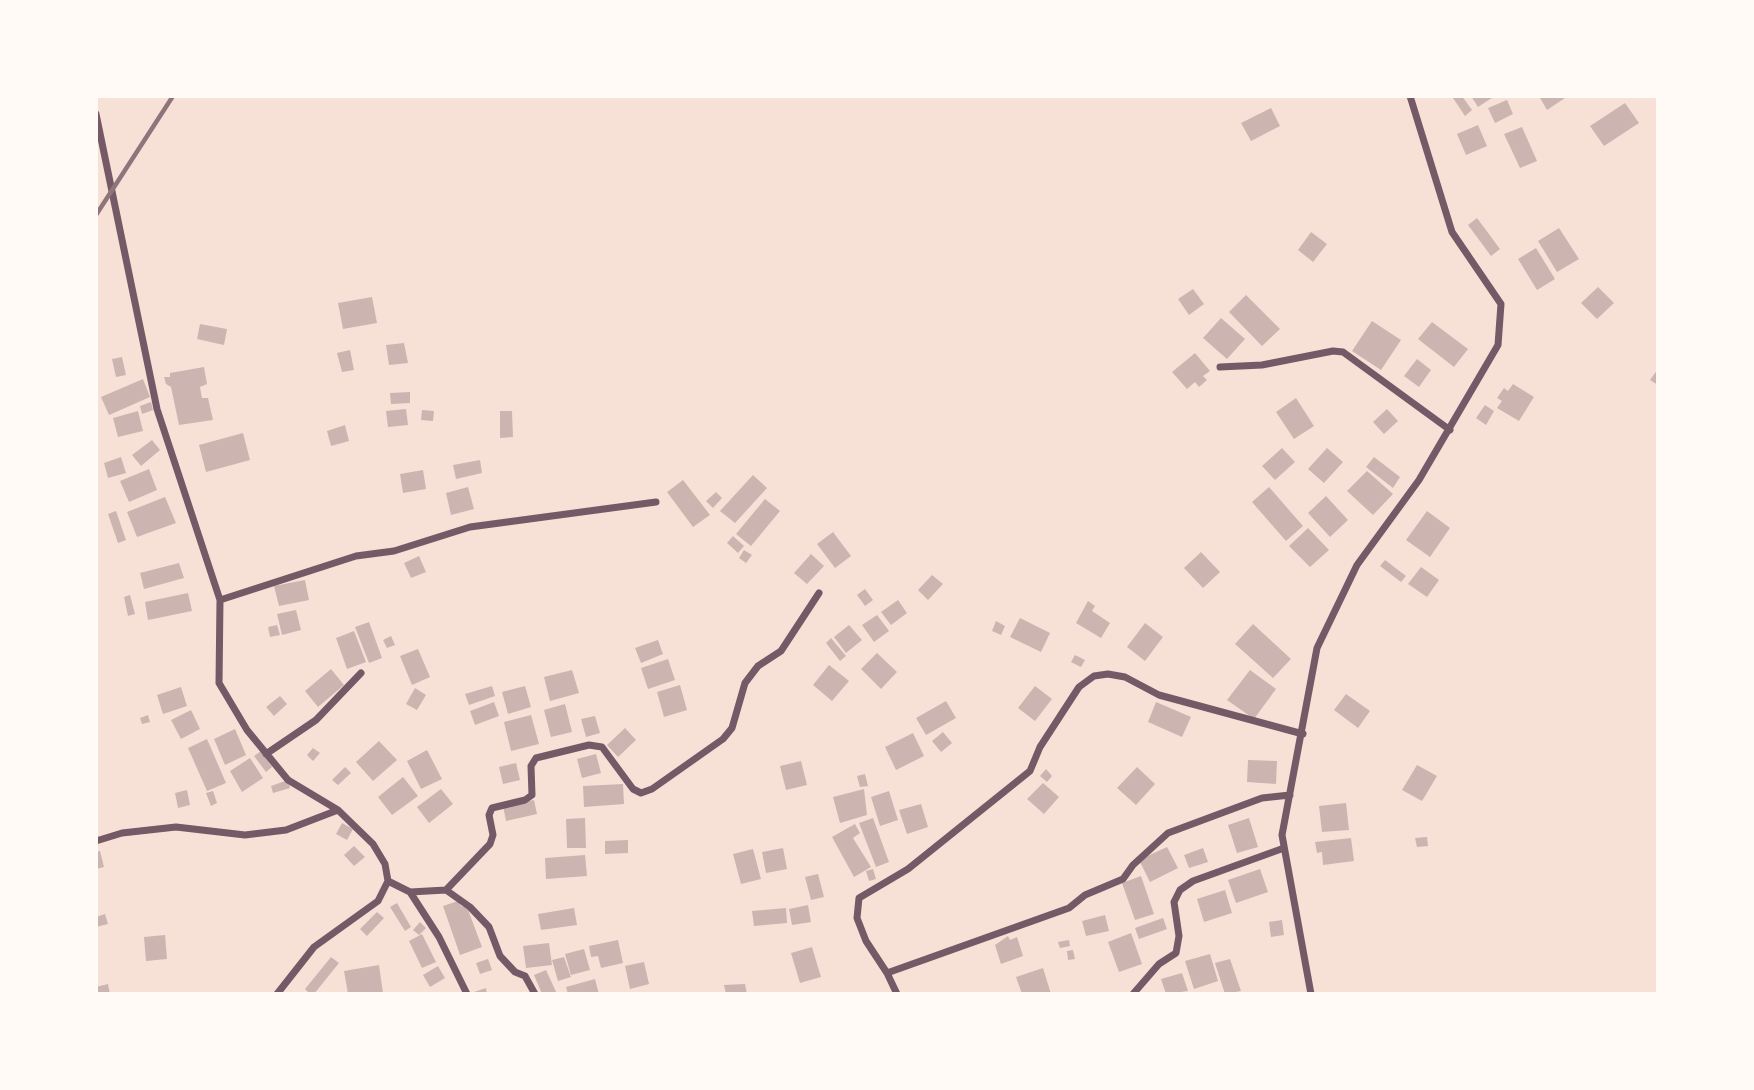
<!DOCTYPE html>
<html>
<head>
<meta charset="utf-8">
<style>
  body { margin:0 }
  #map { position:relative; width:1754px; height:1090px; overflow:hidden; background:#f7e1d7; font-family:Roboto,sans-serif }
  canvas { display:block }
  .frame { position:absolute; inset:0; border:98px solid #fffaf5; pointer-events:none }
</style>
</head>
<body>
<div id="map">
<canvas width="1754" height="1090"></canvas>
<div class="frame"></div>
</div>
<script>
const context = document.querySelector('canvas').getContext('2d');
context.lineJoin = 'round';
function fill(path, color) {
  context.fillStyle = color;
  context.fill(path, 'evenodd');
}
function toPath(rows) {
  const path = new Path2D();
  for (const r of rows) {
    path.moveTo(r[0], r[1]);
    for (let i = 2; i < r.length; i += 2) path.lineTo(r[i], r[i + 1]);
  }
  return path;
}
function trace(path, color, width, dash) {
  context.strokeStyle = color;
  context.lineWidth = width;
  context.lineCap = dash ? 'butt' : 'round';
  context.setLineDash(dash || []);
  context.stroke(path);
}
fill(toPath([
  [1456,96,1462,96,1472,110,1465,116,1453,98],
  [1471,96,1495,96,1478,107],
  [1539,96,1564,96,1565,98,1547,110],
  [1507,100,1513,114,1495,123,1488,108],
  [1625,103,1639,123,1604,146,1590,126],
  [1271,108,1280,126,1251,141,1241,123],
  [1478,125,1487,146,1466,155,1457,134],
  [1522,127,1537,161,1520,168,1504,134],
  [1477,218,1500,249,1491,256,1468,225],
  [1559,228,1579,259,1557,272,1538,241],
  [1311,232,1327,244,1313,262,1298,250],
  [1536,248,1555,279,1537,290,1518,259],
  [1598,287,1614,303,1597,319,1581,303],
  [1193,289,1204,304,1189,315,1178,299],
  [1246,295,1280,329,1262,346,1229,312],
  [372,297,377,323,343,329,338,303],
  [1221,318,1245,339,1227,359,1203,338],
  [1372,321,1401,340,1381,370,1352,351],
  [1432,322,1468,349,1454,367,1418,339],
  [200,324,227,329,224,345,197,339],
  [404,343,408,363,389,365,386,345],
  [350,350,354,370,342,372,337,353],
  [1195,353,1210,371,1203,376,1207,380,1199,387,1195,382,1187,389,1172,372],
  [122,357,126,375,116,377,112,359],
  [1417,359,1431,370,1419,387,1404,376],
  [204,367,207,384,200,387,202,398,208,398,213,420,179,425,171,387,166,384,164,377,170,377,170,373],
  [1658,369,1658,385,1650,380],
  [143,379,150,397,109,415,101,397],
  [1513,384,1534,397,1519,421,1497,408,1502,401,1497,398,1504,388,1508,391],
  [410,392,410,403,391,404,390,393],
  [1296,398,1314,426,1294,439,1276,412],
  [151,402,153,410,142,414,140,406],
  [1485,405,1494,411,1486,425,1476,418],
  [406,409,408,425,388,427,386,411],
  [1387,409,1398,421,1384,434,1373,422],
  [422,410,434,411,433,421,421,420],
  [138,411,143,431,118,437,113,418],
  [500,411,512,411,513,437,500,438],
  [345,425,349,441,331,446,327,431],
  [243,433,250,460,206,472,199,445],
  [152,440,160,450,141,466,132,455],
  [1282,448,1295,462,1275,480,1262,466],
  [1327,448,1343,462,1324,483,1308,469],
  [121,457,126,473,108,478,104,463],
  [1374,457,1400,477,1393,488,1366,467],
  [480,460,482,473,456,479,453,465],
  [149,469,157,490,129,502,120,481],
  [423,470,426,489,403,493,400,474],
  [1367,471,1393,494,1373,515,1347,491],
  [753,475,767,488,735,523,720,511],
  [683,480,710,515,693,527,667,492],
  [468,487,474,509,451,515,446,493],
  [1269,487,1303,526,1286,541,1252,502],
  [716,492,722,498,713,508,706,501],
  [1326,496,1348,520,1330,537,1308,513],
  [165,497,176,523,137,537,127,512],
  [765,499,780,511,751,546,736,534],
  [116,511,126,540,118,543,108,514],
  [1427,511,1450,528,1430,557,1406,540],
  [1308,528,1329,550,1310,567,1289,546],
  [833,532,851,556,835,568,817,544],
  [733,536,744,546,738,553,727,543],
  [744,550,752,555,746,563,739,558],
  [1201,552,1220,572,1203,588,1184,568],
  [811,554,824,566,807,584,794,573],
  [419,556,426,572,411,578,404,563],
  [1385,560,1406,576,1401,582,1380,566],
  [179,563,184,578,144,589,140,573],
  [1421,567,1439,580,1427,597,1408,584],
  [932,575,943,584,928,600,918,590],
  [305,580,309,600,279,606,274,586],
  [865,589,873,600,865,606,857,595],
  [188,593,192,611,148,620,145,602],
  [130,595,135,614,128,616,124,597],
  [898,600,907,613,891,625,881,612],
  [1088,601,1095,606,1092,611,1110,623,1101,638,1076,623],
  [296,610,301,630,282,635,277,614],
  [877,615,889,631,874,642,862,625],
  [1020,618,1050,633,1041,652,1010,637],
  [996,621,1005,626,1001,635,992,631],
  [369,622,382,658,369,663,355,627],
  [1145,623,1163,637,1145,661,1127,647],
  [1253,624,1291,659,1273,678,1235,644],
  [277,625,280,635,270,637,268,627],
  [849,625,862,640,846,653,834,637],
  [354,631,366,662,347,669,336,638],
  [391,636,395,645,387,648,383,640],
  [831,638,846,656,840,661,826,643],
  [658,640,663,654,641,663,635,648],
  [418,649,430,677,412,685,400,656],
  [877,653,897,672,881,689,861,669],
  [1075,655,1085,660,1081,667,1071,662],
  [668,659,675,680,648,689,641,668],
  [829,665,849,681,832,701,813,685],
  [331,669,344,685,318,707,305,691],
  [572,670,579,693,550,701,544,677],
  [1250,670,1276,689,1254,719,1227,700],
  [680,685,687,710,664,717,657,692],
  [492,686,495,696,469,705,465,694],
  [525,686,531,707,508,714,502,692],
  [1035,686,1052,699,1035,721,1018,708],
  [181,687,187,706,163,714,157,695],
  [415,688,426,695,417,710,406,704],
  [1346,694,1370,711,1358,728,1334,710],
  [280,696,287,704,274,716,266,707],
  [946,701,956,718,926,735,916,718],
  [494,702,499,716,475,725,470,711],
  [1156,702,1191,717,1182,737,1148,722],
  [565,704,572,732,551,737,544,710],
  [191,710,200,729,181,739,171,720],
  [148,715,150,722,142,724,140,718],
  [531,715,539,744,511,751,504,722],
  [595,716,600,733,586,737,581,719],
  [625,728,636,740,618,757,607,745],
  [235,729,246,755,225,765,214,739],
  [943,732,952,743,941,752,932,741],
  [913,733,924,756,896,770,885,747],
  [207,739,226,783,207,791,188,748],
  [379,741,397,760,373,781,356,762],
  [313,748,320,753,313,761,307,755],
  [427,750,442,779,421,789,407,761],
  [261,751,272,767,266,772,254,756],
  [596,754,601,773,582,778,577,759],
  [250,758,263,778,242,792,230,771],
  [1248,760,1277,761,1276,784,1247,782],
  [801,761,807,785,786,790,780,766],
  [516,763,520,780,503,784,499,767],
  [1417,765,1437,776,1422,801,1402,790],
  [345,767,351,773,338,785,332,780],
  [1137,767,1155,784,1136,805,1117,788],
  [1046,769,1052,776,1047,782,1040,776],
  [865,774,868,786,860,787,857,776],
  [403,777,418,796,392,815,378,797],
  [288,780,290,788,273,793,271,786],
  [1043,783,1059,797,1044,814,1027,799],
  [623,784,624,804,584,807,583,786],
  [441,789,453,804,429,823,417,807],
  [864,789,867,815,840,823,833,797],
  [187,790,190,805,178,808,175,793],
  [213,791,217,803,211,806,206,793],
  [889,791,898,820,880,826,871,797],
  [534,800,537,814,506,821,503,806],
  [1346,803,1349,830,1322,832,1319,806],
  [921,804,928,827,907,834,899,810],
  [585,818,586,848,567,848,566,819],
  [873,818,889,862,876,867,859,823],
  [1249,818,1258,847,1237,853,1228,825],
  [342,823,353,829,347,840,336,834],
  [855,824,860,833,853,838,871,867,854,877,832,837],
  [1427,837,1428,846,1417,847,1415,838],
  [1351,838,1354,861,1323,865,1322,852,1317,853,1315,842],
  [628,840,628,853,605,854,605,841],
  [354,846,365,857,354,866,344,855],
  [1167,847,1178,868,1150,882,1139,860],
  [783,848,787,869,766,873,762,852],
  [1203,848,1208,862,1189,868,1184,855],
  [753,849,761,879,741,884,733,854],
  [100,851,104,867,96,869,96,852],
  [585,855,587,876,546,879,545,858],
  [873,869,876,879,869,881,866,871],
  [1260,869,1268,892,1236,903,1228,880],
  [818,874,824,897,811,900,805,877],
  [1141,876,1154,914,1135,920,1122,883],
  [1225,890,1232,913,1204,922,1197,899],
  [458,901,461,906,467,907,482,947,460,955,443,906],
  [397,903,411,927,405,931,390,907],
  [808,905,811,922,792,925,789,909],
  [574,908,577,925,541,930,538,914],
  [786,908,787,923,754,926,752,911],
  [377,912,384,918,367,936,360,929],
  [105,914,108,924,96,927,96,917],
  [1105,915,1109,931,1086,936,1082,921],
  [1163,918,1167,929,1139,939,1135,928],
  [1282,920,1284,935,1271,937,1269,922],
  [420,922,426,928,419,935,413,930],
  [1131,933,1142,964,1119,972,1108,942],
  [422,934,436,962,422,968,409,941],
  [165,935,167,959,146,961,144,937],
  [1008,936,1010,940,1017,937,1023,956,1001,964,995,945],
  [618,940,623,963,601,968,598,956,591,957,589,946],
  [1069,940,1070,946,1060,948,1058,942],
  [549,943,552,965,526,968,523,946],
  [812,947,821,977,800,983,791,953],
  [584,949,590,970,571,975,565,954],
  [1073,950,1075,959,1068,960,1067,951],
  [1210,954,1218,981,1194,989,1185,961],
  [331,957,339,963,314,994,310,994,305,989],
  [564,957,571,977,558,981,552,960],
  [488,959,492,970,480,974,476,963],
  [1230,959,1241,991,1225,994,1215,963],
  [644,962,649,984,630,989,625,966],
  [379,965,383,993,348,994,344,971],
  [438,966,445,978,430,987,423,975],
  [1043,968,1051,994,1022,994,1016,977],
  [546,970,557,994,542,994,534,975],
  [1182,973,1188,991,1166,994,1161,979],
  [595,979,599,994,568,994,566,987],
  [108,984,110,994,96,994,96,987],
  [745,984,747,994,726,994,724,985],
  [486,988,487,994,471,994,471,993]
]), '#ccb4b1');
trace(toPath([
  [96,114,157,409,220,600,219,683,247,730,288,780,338,810,373,844,385,864,388,881,378,901,314,947,277,994],
  [1220,367,1262,365,1333,351,1343,352,1450,430],
  [220,600,356,556,394,551,470,527,656,502],
  [266,754,316,720,361,673],
  [1290,795,1262,798,1168,833,1133,865,1123,879,1085,895,1069,908,887,973,866,941,857,918,859,898,908,869,1030,771,1040,747,1079,687,1094,676,1108,674,1125,677,1159,695,1303,734],
  [96,841,122,833,176,827,245,835,286,830,338,810],
  [388,881,410,892,446,890,470,907,489,927,500,956,515,972,525,976,535,994],
  [446,890,490,844,493,835,489,815,492,808,525,800,532,795,531,766,536,758,589,745,602,747,633,789,641,793,652,789,723,739,732,728,745,683,758,666,781,651,819,593],
  [410,892,439,937,467,994],
  [887,973,897,994],
  [1133,994,1159,964,1176,953,1179,936,1174,902,1180,890,1193,881,1284,848],
  [1311,994,1282,835,1317,648,1357,565,1419,480,1498,345,1501,304,1452,232,1410,96]
]), '#755966', 7);
trace(toPath([
  [96,215,173,96]
]), '#8f747c', 4.5);
</script>
</body>
</html>
